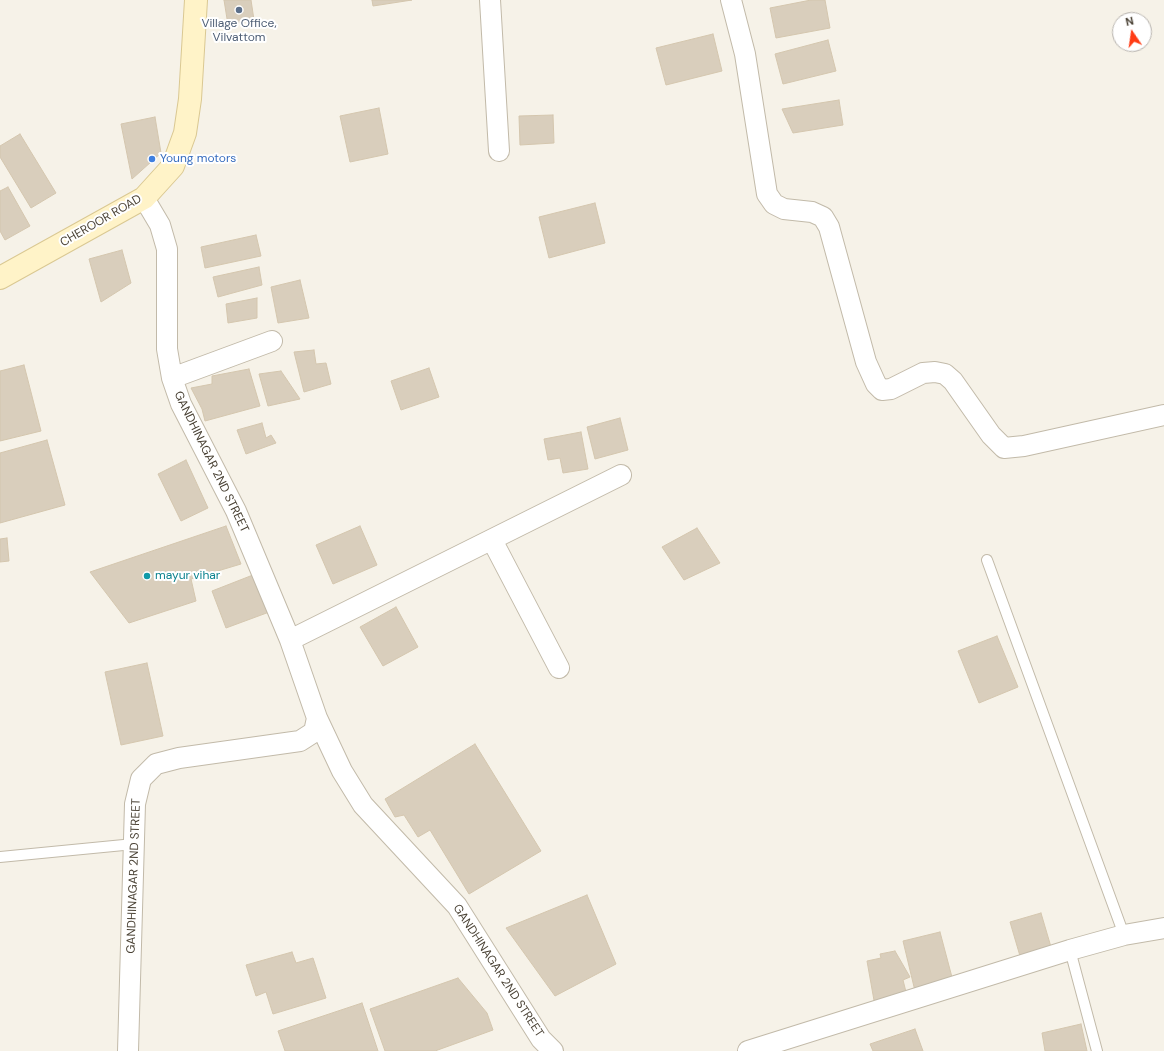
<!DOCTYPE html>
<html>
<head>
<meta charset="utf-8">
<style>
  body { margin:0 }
  #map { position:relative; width:1164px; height:1051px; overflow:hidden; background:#f6f2e8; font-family:"DM Sans",sans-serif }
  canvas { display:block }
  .north { position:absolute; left:1112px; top:12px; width:40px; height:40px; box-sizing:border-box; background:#fff; border:1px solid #b7b3ae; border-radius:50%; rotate:347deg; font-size:11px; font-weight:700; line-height:16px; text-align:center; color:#4a4235 }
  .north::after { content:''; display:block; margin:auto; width:14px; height:18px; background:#ff3c15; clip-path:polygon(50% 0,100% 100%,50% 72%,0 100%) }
</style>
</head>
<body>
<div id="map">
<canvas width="1164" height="1051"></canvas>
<div class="north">N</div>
</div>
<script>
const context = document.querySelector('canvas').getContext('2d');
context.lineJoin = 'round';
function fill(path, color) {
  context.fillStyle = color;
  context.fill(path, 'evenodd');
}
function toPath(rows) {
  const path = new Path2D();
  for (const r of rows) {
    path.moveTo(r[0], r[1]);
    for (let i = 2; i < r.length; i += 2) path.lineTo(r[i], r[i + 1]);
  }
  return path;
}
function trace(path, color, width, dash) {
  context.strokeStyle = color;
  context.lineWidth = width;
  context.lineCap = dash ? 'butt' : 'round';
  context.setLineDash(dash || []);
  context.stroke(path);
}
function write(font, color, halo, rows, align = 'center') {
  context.font = font + ' "DM Sans",sans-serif';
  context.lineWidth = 4;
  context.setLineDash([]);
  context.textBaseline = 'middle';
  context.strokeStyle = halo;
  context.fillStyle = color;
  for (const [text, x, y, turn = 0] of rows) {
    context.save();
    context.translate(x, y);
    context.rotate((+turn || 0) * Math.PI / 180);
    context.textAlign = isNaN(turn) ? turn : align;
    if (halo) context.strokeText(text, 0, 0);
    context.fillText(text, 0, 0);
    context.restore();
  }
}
const building = toPath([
  [224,0,251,0,254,20,228,25,224,0],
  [372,0,412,0,373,6,372,0],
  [811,0,825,0,830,28,776,38,770,8,811,0],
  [713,34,722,71,666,85,656,48,713,34],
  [828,40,836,71,783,84,775,54,828,40],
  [839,100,843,125,793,133,782,109,839,100],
  [379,108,388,154,350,162,340,116,379,108],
  [553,115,554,143,520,145,519,116,553,115],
  [155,117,161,153,132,179,121,124,155,117],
  [20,134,56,193,31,208,0,157,0,146,20,134],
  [8,187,30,226,5,240,0,231,0,191,8,187],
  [595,203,605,243,549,258,539,217,595,203],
  [256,235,261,256,205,268,201,247,256,235],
  [122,250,131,283,101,302,89,259,122,250],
  [259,267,262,285,218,297,213,277,259,267],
  [300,280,309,318,278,323,271,287,300,280],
  [257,298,257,318,228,323,226,304,257,298],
  [314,350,316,364,326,363,331,384,304,392,294,352,314,350],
  [24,365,41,431,0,441,0,371,24,365],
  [429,368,439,397,401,410,391,381,429,368],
  [249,369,260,406,205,421,202,409,191,388,212,384,212,376,249,369],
  [281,371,300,399,268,406,259,374,281,371],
  [620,418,628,450,595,459,587,427,620,418],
  [262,423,266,438,271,435,276,443,246,454,237,430,262,423],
  [581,432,588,469,563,473,560,458,548,460,544,439,581,432],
  [47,440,65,505,0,523,0,453,47,440],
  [186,460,208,508,181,521,158,474,186,460],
  [226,526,241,564,191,579,196,601,129,623,90,572,226,526],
  [360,526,377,565,333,584,316,545,360,526],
  [697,528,720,563,684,580,662,547,697,528],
  [7,538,9,561,0,562,0,539,7,538],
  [258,573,272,611,226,628,212,591,258,573],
  [396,607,418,647,383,666,360,627,396,607],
  [997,636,1018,687,979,703,958,651,997,636],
  [147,663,163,736,121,745,105,672,147,663],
  [475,744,541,851,469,894,430,830,418,837,404,815,395,817,385,799,475,744],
  [587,895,616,964,555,996,506,928,587,895],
  [1041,913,1051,947,1020,956,1010,922,1041,913],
  [940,932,953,981,915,991,903,941,940,932],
  [895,951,910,977,903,980,907,996,875,1006,867,961,881,958,880,954,895,951],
  [292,952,296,963,313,958,326,998,273,1014,266,992,256,996,246,965,292,952],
  [458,978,487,1013,493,1030,435,1051,385,1051,370,1009,458,978],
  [362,1003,378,1051,285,1051,278,1031,362,1003],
  [1081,1024,1087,1051,1045,1051,1042,1033,1081,1024],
  [915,1029,923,1051,873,1051,870,1044,915,1029]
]);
fill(building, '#d9cebc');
trace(building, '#d4c6ae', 1);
const lane = toPath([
  [987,560,1124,935],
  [0,857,134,844],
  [1070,950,1097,1051]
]);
const street = toPath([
  [490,0,499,151],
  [731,0,745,54,767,194,774,204,784,209,812,212,823,217,829,227,866,362,876,384,882,390,891,389,923,373,935,372,945,374,953,381,991,435,1004,448,1024,446,1164,415],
  [144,198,160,225,167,249,167,349,172,378,181,404,236,511,290,640,317,718,342,771,363,805,457,906,541,1039,553,1051],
  [172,378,272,341],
  [492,540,559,668],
  [290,640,621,475],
  [128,1051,135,804,141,779,156,764,179,758,300,741,314,732,317,718],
  [748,1051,1070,950,1124,935,1164,928]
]);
const secondary = toPath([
  [0,278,144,198,173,166,185,133,190,99,196,0]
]);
trace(lane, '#c2baa9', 12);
trace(street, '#c2baa9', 22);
trace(secondary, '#dac892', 24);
trace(lane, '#fff', 10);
trace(street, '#fff', 20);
trace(secondary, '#fff3c8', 22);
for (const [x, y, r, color] of [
  [239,10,4,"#5c6f8a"],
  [152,159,4,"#3f7fe0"],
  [147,576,4,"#0f9aa8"]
]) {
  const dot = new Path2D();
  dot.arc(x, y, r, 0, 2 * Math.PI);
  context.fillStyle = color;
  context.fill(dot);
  trace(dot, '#fff', 1.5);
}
write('12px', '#4e5e75', '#fff', [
  ["Village Office,",239,24],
  ["Vilvattom",239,38]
]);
write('12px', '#366cbe', '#fff', [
  ["Young motors",160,159]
], 'left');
write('12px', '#4a4235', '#fff', [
  ["CHEROOR ROAD",101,221,-30],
  ["GANDHINAGAR 2ND STREET",211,462,64],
  ["GANDHINAGAR 2ND STREET",134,876,-88],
  ["GANDHINAGAR 2ND STREET",498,971,57]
]);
write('12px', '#0d838f', '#fff', [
  ["mayur vihar",155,576]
], 'left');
</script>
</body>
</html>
